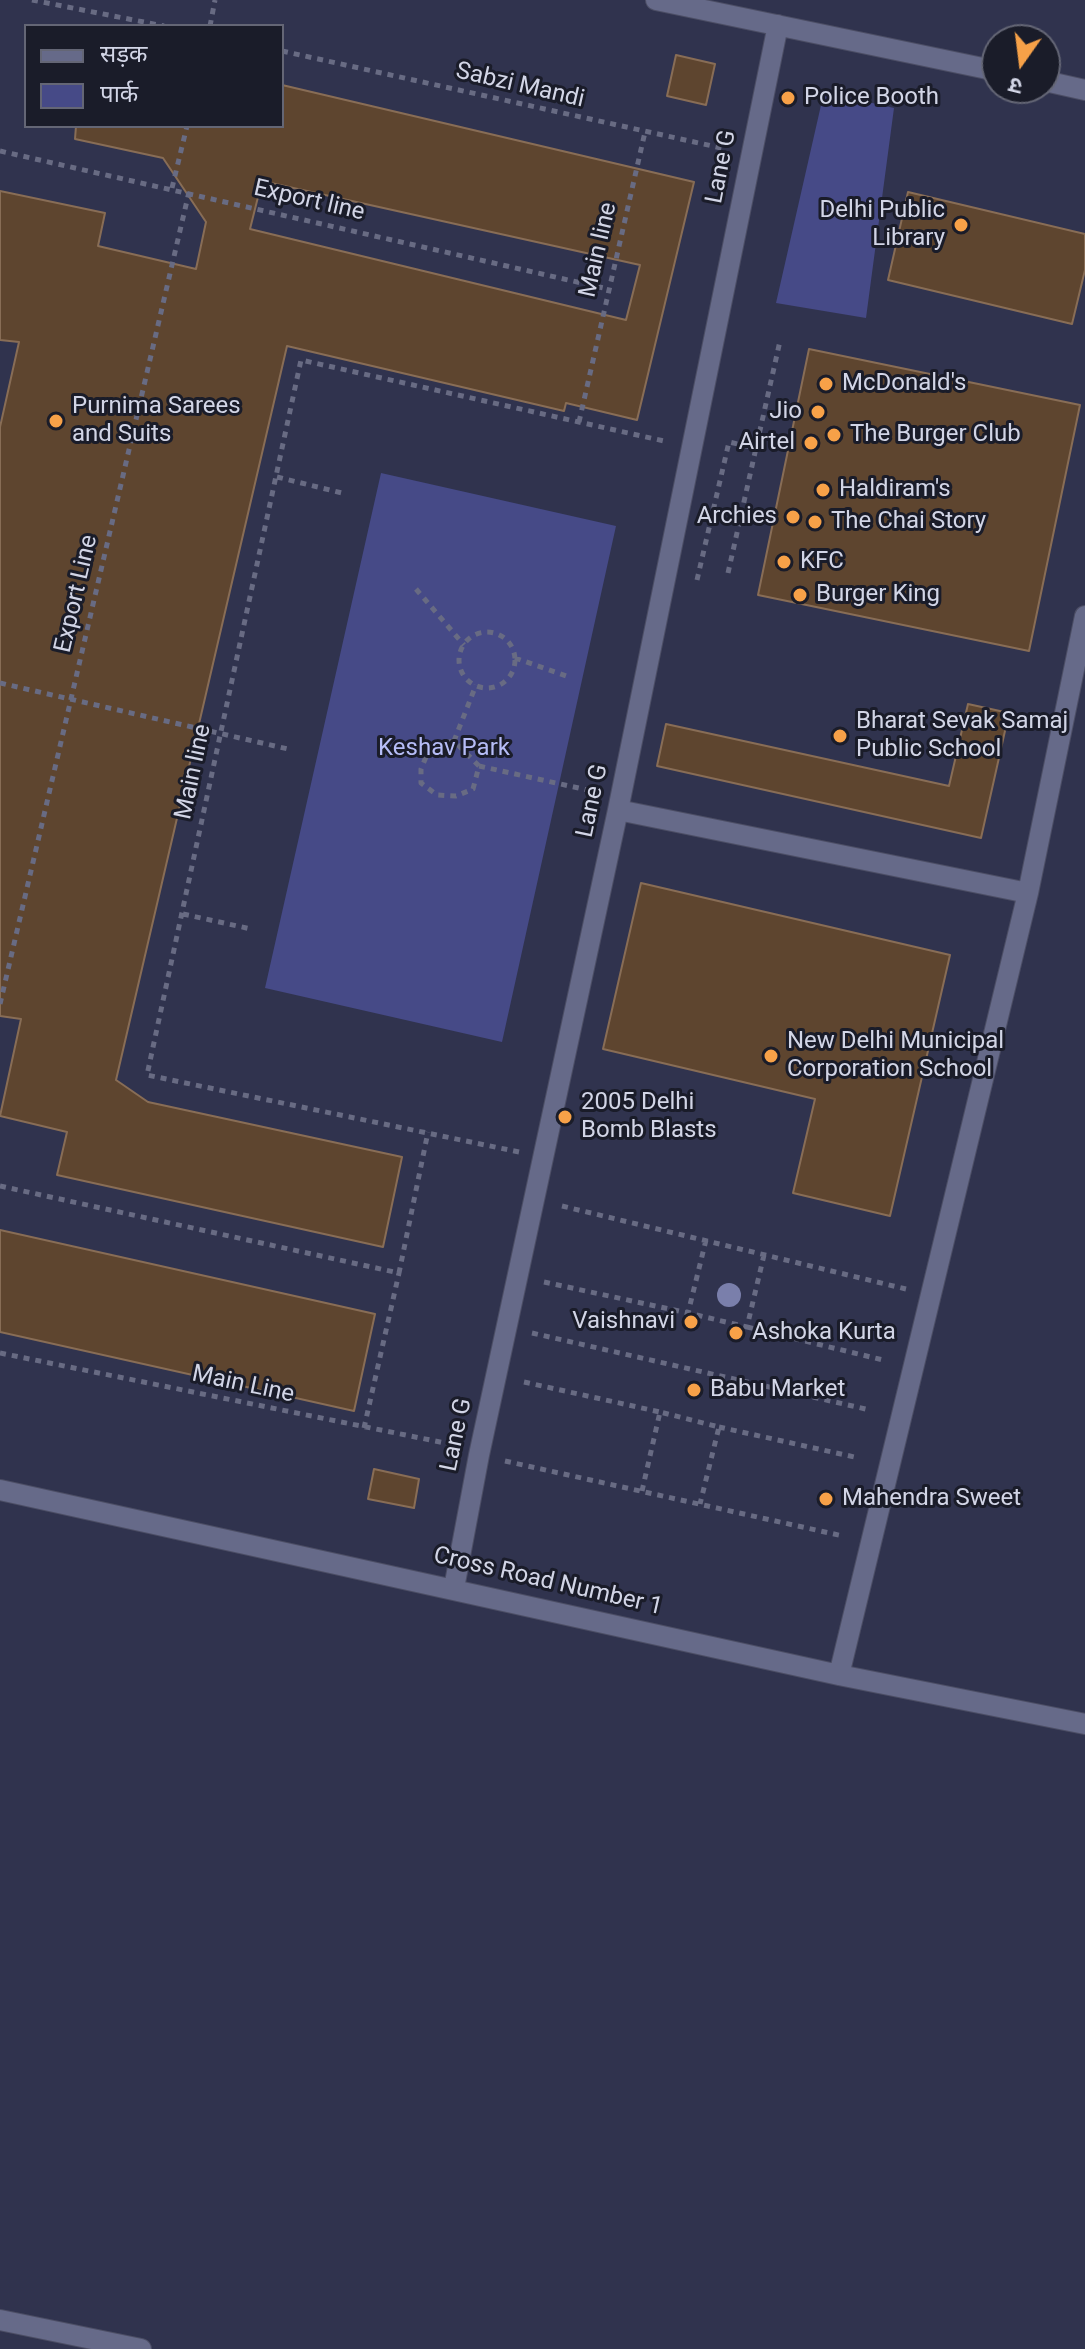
<!DOCTYPE html>
<html>
<head>
<meta charset="utf-8">
<style>
  body { margin:0 }
  #map { position:relative; width:1085px; height:2349px; overflow:hidden; background:#30334e; font-family:Roboto,"Noto Sans Devanagari",sans-serif }
  canvas { display:block }
  .legend { position:absolute; left:24px; top:24px; width:260px; height:104px; box-sizing:border-box; background:#1a1c29; border:2px solid #646675; margin:0; padding:10px 14px; list-style:none; font-size:24px; color:#d2d5e6 }
  .legend li { display:flex; align-items:center; gap:16px; height:40px }
  .legend b { width:40px; border:2px solid #646675 }
  .north { position:absolute; left:981px; top:24px; width:80px; height:80px; box-sizing:border-box; background:#1a1c29; border:2px solid #646675; border-radius:50%; rotate:194deg; font-size:22px; font-weight:700; line-height:32px; text-align:center; color:#d2d5e6 }
  .north::after { content:''; display:block; margin:auto; width:28px; height:36px; background:#f7a148; clip-path:polygon(50% 0,100% 100%,50% 72%,0 100%) }
</style>
</head>
<body>
<div id="map">
<canvas width="1085" height="2349"></canvas>
<ul class="legend">
<li><b style="height:10px;background:#666a89"></b>सड़क</li>
<li><b style="height:22px;background:#464a87"></b>पार्क</li>
</ul>
<div class="north">उ</div>
</div>
<script>
const context = document.querySelector('canvas').getContext('2d');
context.lineJoin = 'round';
function fill(path, color) {
  context.fillStyle = color;
  context.fill(path, 'evenodd');
}
function toPath(rows) {
  const path = new Path2D();
  for (const r of rows) {
    if (r.length === 3) {
      path.moveTo(r[0] + r[2], r[1]);
      path.arc(r[0], r[1], r[2], 0, 2 * Math.PI);
      continue;
    }
    path.moveTo(r[0], r[1]);
    for (let i = 2; i < r.length; i += 2) path.lineTo(r[i], r[i + 1]);
  }
  return path;
}
function trace(path, color, width, dash) {
  context.strokeStyle = color;
  context.lineWidth = width;
  context.lineCap = dash ? 'butt' : 'round';
  context.setLineDash(dash || []);
  context.stroke(path);
}
function write(font, color, halo, rows, align = 'center') {
  context.font = font + ' Roboto,sans-serif';
  context.lineWidth = 6;
  context.setLineDash([]);
  context.textBaseline = 'middle';
  context.strokeStyle = halo;
  context.fillStyle = color;
  for (const [text, x, y, turn = 0] of rows) {
    context.save();
    context.translate(x, y);
    context.rotate((+turn || 0) * Math.PI / 180);
    context.textAlign = isNaN(turn) ? turn : align;
    if (halo) context.strokeText(text, 0, 0);
    context.fillText(text, 0, 0);
    context.restore();
  }
}
fill(toPath([
  [824,92,894,108,866,318,776,303],
  [381,473,616,526,502,1042,265,988]
]), '#464a87');
const building = toPath([
  [676,55,715,64,706,105,667,96,676,55],
  [282,85,694,182,637,420,566,403,564,411,287,346,116,1080,148,1102,402,1157,383,1247,57,1175,67,1132,0,1116,21,1019,0,1016,0,427,19,342,0,340,0,191,105,213,98,246,196,269,206,222,163,158,75,139,76,126,282,126,282,85],
  [262,181,640,265,626,320,250,229,262,181],
  [908,192,1085,234,1085,270,1072,324,888,280,908,192],
  [809,349,1080,405,1029,651,758,595,809,349],
  [968,704,1009,713,981,838,657,766,666,724,949,786,968,704],
  [641,883,950,955,890,1216,793,1193,815,1099,603,1049,641,883],
  [0,1230,375,1314,354,1411,0,1332,0,1230],
  [374,1469,419,1479,414,1508,368,1499,374,1469]
]);
fill(building, '#5e452f');
trace(building, '#886d56', 2);
const street = toPath([
  [656,0,997,71],
  [1045,81,1085,90],
  [618,810,1028,893,1085,616],
  [0,1490,839,1675,1085,1724],
  [454,1588,479,1455,618,810,778,25],
  [839,1675,1028,893]
]);
const secondary = toPath([
  [0,2320,141,2349]
]);
trace(street, '#4c4e65', 22);
trace(secondary, '#4c4e65', 22);
trace(toPath([
  [32,0,164,26],
  [210,26,215,0],
  [282,51,726,149],
  [0,151,608,289],
  [172,188,187,126],
  [579,422,645,132],
  [277,477,346,494],
  [728,573,780,341],
  [697,580,729,442,755,448],
  [416,589,464,645],
  [487,660,28],
  [515,658,569,677],
  [0,683,288,749],
  [454,741,476,685],
  [479,766,454,741,431,745,421,769,421,783,437,795,456,796,473,789,479,766,592,791],
  [183,914,251,929],
  [0,1004,189,192],
  [519,1152,147,1075,301,360,664,441],
  [0,1186,399,1273,428,1132],
  [562,1206,906,1289],
  [706,1240,688,1313,747,1327,764,1255],
  [544,1282,688,1313],
  [747,1327,883,1360],
  [532,1333,870,1410],
  [0,1353,455,1445],
  [524,1382,660,1412],
  [719,1427,859,1458],
  [364,1428,399,1273],
  [505,1461,843,1536],
  [642,1491,660,1412,719,1427,700,1504]
]), '#686b83', 5, [6, 6]);
trace(street, '#666a89', 20);
trace(secondary, '#666a89', 20);
context.fillStyle = '#7a7fab';
for (const [x, y] of [
  [729,1295]
]) {
  context.beginPath();
  context.arc(x, y, 12, 0, 2 * Math.PI);
  context.fill();
}
for (const [x, y, r, color] of [
  [788,98,8,"#f7a148"],
  [961,225,8,"#f7a148"],
  [826,384,8,"#f7a148"],
  [818,412,8,"#f7a148"],
  [56,421,8,"#f7a148"],
  [834,435,8,"#f7a148"],
  [811,443,8,"#f7a148"],
  [823,490,8,"#f7a148"],
  [793,517,8,"#f7a148"],
  [815,522,8,"#f7a148"],
  [784,562,8,"#f7a148"],
  [800,595,8,"#f7a148"],
  [840,736,8,"#f7a148"],
  [771,1056,8,"#f7a148"],
  [565,1117,8,"#f7a148"],
  [691,1322,8,"#f7a148"],
  [736,1333,8,"#f7a148"],
  [694,1390,8,"#f7a148"],
  [826,1499,8,"#f7a148"]
]) {
  const dot = new Path2D();
  dot.arc(x, y, r, 0, 2 * Math.PI);
  context.fillStyle = color;
  context.fill(dot);
  trace(dot, '#1a1c29', 3);
}
write('24px', '#d2d5e6', '#1a1c29', [
  ["Sabzi Mandi",520,86,13],
  ["Lane G",722,167,-79],
  ["Export line",309,201,13],
  ["Main line",599,250,-77],
  ["Export Line",77,594,-77],
  ["Main line",194,772,-78],
  ["Lane G",593,801,-78],
  ["Main Line",243,1385,12],
  ["Lane G",457,1435,-78],
  ["Cross Road Number 1",548,1582,13]
]);
write('24px', '#d2d5e6', '#1a1c29', [
  ["Police Booth",804,98],
  ["Delhi Public",945,211,"right"],
  ["Library",945,239,"right"],
  ["McDonald's",842,384],
  ["Purnima Sarees",72,407],
  ["and Suits",72,435],
  ["Jio",802,412,"right"],
  ["The Burger Club",850,435],
  ["Airtel",795,443,"right"],
  ["Haldiram's",839,490],
  ["Archies",777,517,"right"],
  ["The Chai Story",831,522],
  ["KFC",800,562],
  ["Burger King",816,595],
  ["Bharat Sevak Samaj",856,722],
  ["Public School",856,750],
  ["New Delhi Municipal",787,1042],
  ["Corporation School",787,1070],
  ["2005 Delhi",581,1103],
  ["Bomb Blasts",581,1131],
  ["Vaishnavi",675,1322,"right"],
  ["Ashoka Kurta",752,1333],
  ["Babu Market",710,1390],
  ["Mahendra Sweet",842,1499]
], 'left');
write('24px', '#b6bdf7', '#1a1c29', [
  ["Keshav Park",444,749]
]);
</script>
</body>
</html>
